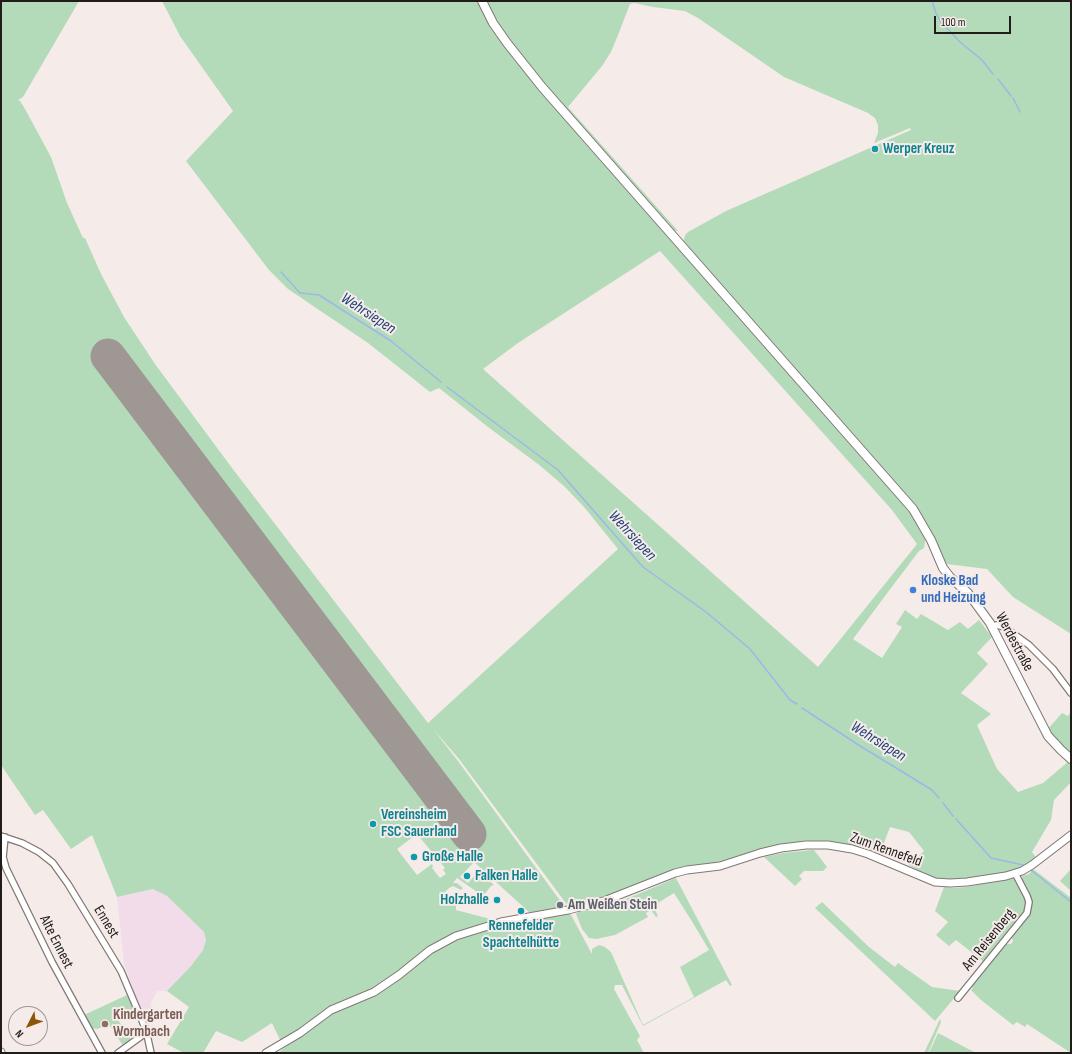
<!DOCTYPE html>
<html>
<head>
<meta charset="utf-8">
<style>
  body { margin:0 }
  #map { position:relative; width:1072px; height:1054px; overflow:hidden; background:#f5ebe8; font-family:"Sofia Sans Condensed",sans-serif }
  canvas { display:block }
  .frame { position:absolute; inset:0; border:2px solid #1f1c1a; pointer-events:none }
  .north { position:absolute; left:8px; top:1006px; width:40px; height:40px; box-sizing:border-box; background:#f5ebe8; border:1px solid #9f9896; border-radius:50%; rotate:228deg; font-size:11px; font-weight:700; line-height:16px; text-align:center; color:#1f1c1a }
  .north::after { content:''; display:block; margin:auto; width:14px; height:18px; background:#8c5507; clip-path:polygon(50% 0,100% 100%,50% 72%,0 100%) }
  .scale { position:absolute; left:934px; top:16px; width:77px; height:18px; box-sizing:border-box; border:2px solid #1f1c1a; border-top:0; padding-left:5px; font-size:12px; line-height:14px; white-space:nowrap; color:#1f1c1a; -webkit-text-stroke:3px #f5ebe8; paint-order:stroke }
</style>
</head>
<body>
<div id="map">
<canvas width="1072" height="1054"></canvas>
<div class="frame"></div>
<div class="north">N</div>
<div class="scale">100 m</div>
</div>
<script>
const context = document.querySelector('canvas').getContext('2d');
context.lineJoin = 'round';
function fill(path, color) {
  context.fillStyle = color;
  context.fill(path, 'evenodd');
}
function toPath(rows) {
  const path = new Path2D();
  for (const r of rows) {
    path.moveTo(r[0], r[1]);
    for (let i = 2; i < r.length; i += 2) path.lineTo(r[i], r[i + 1]);
  }
  return path;
}
function trace(path, color, width, dash) {
  context.strokeStyle = color;
  context.lineWidth = width;
  context.lineCap = dash ? 'butt' : 'round';
  context.setLineDash(dash || []);
  context.stroke(path);
}
function write(font, color, halo, rows, align = 'center') {
  context.font = font + ' "Sofia Sans Condensed",sans-serif';
  context.lineWidth = 4;
  context.setLineDash([]);
  context.textBaseline = 'middle';
  context.strokeStyle = halo;
  context.fillStyle = color;
  for (const [text, x, y, turn = 0] of rows) {
    context.save();
    context.translate(x, y);
    context.rotate((+turn || 0) * Math.PI / 180);
    context.textAlign = isNaN(turn) ? turn : align;
    if (halo) context.strokeText(text, 0, 0);
    context.fillText(text, 0, 0);
    context.restore();
  }
}
fill(toPath([
  [153,889,167,896,204,932,206,940,203,950,191,966,167,991,158,991,157,992,150,1004,155,1012,145,1022,124,965,117,897]
]), '#f3dcea');
fill(toPath([
  [1,1,79,1,23,97,18,100,20,101,25,109,51,157,67,203,83,238,85,238,101,274,124,317,155,364,232,468,428,723,618,549,584,507,564,486,538,464,488,427,439,388,430,392,368,343,288,289,269,270,186,161,233,111,180,36,162,1,479,1,504,46,540,90,908,508,926,537,924,548,919,551,885,596,853,639,882,658,902,627,896,624,905,610,917,619,921,614,948,630,960,622,968,629,979,620,992,637,977,653,988,664,961,693,991,714,977,725,997,769,1018,792,1043,783,1069,761,1071,763,1071,782,1054,800,1051,820,1032,852,1037,859,1023,867,1009,873,956,881,942,880,916,871,916,869,909,865,924,851,909,832,890,827,879,856,852,847,765,849,710,865,610,898,568,906,459,759,433,729,458,761,564,906,562,907,530,913,474,862,460,877,468,883,475,875,477,877,481,873,494,885,491,886,483,896,457,878,453,883,457,883,463,888,461,890,453,886,449,888,445,892,445,896,456,900,456,910,498,921,499,923,516,932,534,927,532,920,570,913,592,954,592,949,599,945,605,947,611,952,643,1025,694,997,680,967,709,950,693,923,674,893,653,906,658,916,656,917,651,910,646,913,648,917,615,935,596,939,589,938,582,929,576,914,578,912,602,907,619,902,676,878,732,985,730,986,726,980,643,1026,622,985,615,985,614,989,640,1036,637,1040,644,1053,278,1053,284,1048,272,1023,242,1042,216,1031,203,1053,184,1053,167,1044,189,1007,167,991,191,966,203,950,206,940,204,932,167,896,153,889,117,897,92,835,71,849,43,810,35,815,1,765],
  [660,251,892,510,917,544,818,667,483,369,518,343],
  [417,834,445,868,443,870,446,874,440,878,432,868,433,866,432,864,417,875,397,849],
  [485,1,1071,1,1071,634,1013,597,987,569,947,564,941,555,932,536,683,243,685,235,688,232,726,211,911,130,910,128,874,143,878,133,878,125,875,118,868,113,784,77,698,18,685,11,653,7,634,3,630,4,618,35,611,52,602,66,568,107,678,231,670,230,571,117,504,34],
  [1071,712,1071,755,1047,730,1062,713,1068,716],
  [812,850,814,850,827,867,823,871,804,871,799,876,802,879,795,886,764,857,783,853],
  [1033,869,1071,898,1071,1053,1027,1024,1025,1027,1017,1022,1013,1025,981,1000,971,990,973,988,970,985,1003,944,1011,944,1013,941,1011,935,1030,907,1023,884,1022,876,1029,874],
  [1071,869,1071,891,1060,881],
  [1015,878,1027,902,1024,915,984,962,956,940,949,946,936,935,948,922,935,911,944,887,953,888,966,887],
  [822,902,869,947,895,967,898,963,932,987,960,991,935,1021,815,908],
  [127,995,135,1012,118,1020,132,1041,124,1047,108,1023,98,1029,91,1028,84,1015],
  [940,1019,941,1022,928,1053,924,1053],
  [938,1033,976,1053,929,1053]
]), '#b4dbb9');
trace(toPath([
  [932,1,936,13,941,22,960,42,982,60,993,74],
  [998,79,1011,96],
  [1013,98,1020,112],
  [281,272,300,293,319,295,391,341,441,382],
  [447,387,558,470,643,567,706,612,750,649,790,700,797,704],
  [802,708,857,744,932,790,939,798],
  [943,803,953,816],
  [956,819,991,858,1023,865],
  [1031,870,1071,902]
]), '#9bb8e6', 1.5);
trace(toPath([
  [108,356,469,834]
]), '#9e9794', 35);
const minor = toPath([
  [992,626,997,625,1004,627,1029,645,1053,669,1071,693],
  [1,836,22,843,39,852,53,863,68,884,121,971,146,1030,151,1053],
  [5,837,3,857,6,868,52,962,102,1053],
  [958,998,1027,913,1029,902,1027,896,1015,873],
  [118,1053,147,1032]
]);
const tertiary = toPath([
  [1,1052,1,1053],
  [266,1053,300,1033,331,1010,374,992,399,975,430,950,456,936,501,922,568,910,604,901,675,873,687,870,720,866,760,853,781,848,806,845,828,845,852,849,868,854,935,882,950,883,967,882,1006,876,1022,871,1032,865,1071,835]
]);
const secondary = toPath([
  [482,1,493,23,507,43,542,87,913,509,931,540,943,568,950,577,968,593,990,623,1048,736,1061,750,1071,759]
]);
trace(minor, '#817875', 8);
trace(tertiary, '#817875', 9);
trace(secondary, '#817875', 10);
trace(minor, '#fff', 5.5);
trace(tertiary, '#fff', 7);
trace(secondary, '#fff', 8);
for (const [x, y, r, color] of [
  [875,149,4,"#0f9aa8"],
  [913,590,4,"#3f7fe0"],
  [373,824,4,"#0f9aa8"],
  [414,857,4,"#0f9aa8"],
  [467,876,4,"#0f9aa8"],
  [497,900,4,"#0f9aa8"],
  [560,905,4,"#6b7280"],
  [521,911,4,"#0f9aa8"],
  [105,1024,4,"#8d6e63"]
]) {
  const dot = new Path2D();
  dot.arc(x, y, r, 0, 2 * Math.PI);
  context.fillStyle = color;
  context.fill(dot);
  trace(dot, '#f5ebe8', 1.5);
}
write('bold 15px', '#0d838f', '#f5ebe8', [
  ["Werper Kreuz",883,149],
  ["Vereinsheim",381,815],
  ["FSC Sauerland",381,832],
  ["Große Halle",422,857],
  ["Falken Halle",475,876],
  ["Holzhalle",489,900,"right"],
  ["Rennefelder",521,926,"center"],
  ["Spachtelhütte",521,943,"center"]
], 'left');
write('bold 15px', '#366cbe', '#f5ebe8', [
  ["Kloske Bad",921,581],
  ["und Heizung",921,598]
], 'left');
write('15px', '#1f1c1a', '#f5ebe8', [
  ["Werdestraße",1014,642,62],
  ["Zum Rennefeld",886,850,20],
  ["Ennest",106,922,59],
  ["Am Reisenberg",989,940,-51],
  ["Alte Ennest",56,942,63]
]);
write('bold 15px', '#5b616d', '#f5ebe8', [
  ["Am Weißen Stein",568,905]
], 'left');
write('bold 15px', '#785e54', '#f5ebe8', [
  ["Kindergarten",113,1015],
  ["Wormbach",113,1032]
], 'left');
write('italic 16px', '#1e4178', '#f5ebe8', [
  ["Wehrsiepen",368,314,33],
  ["Wehrsiepen",632,536,47],
  ["Wehrsiepen",878,742,32]
]);
</script>
</body>
</html>
